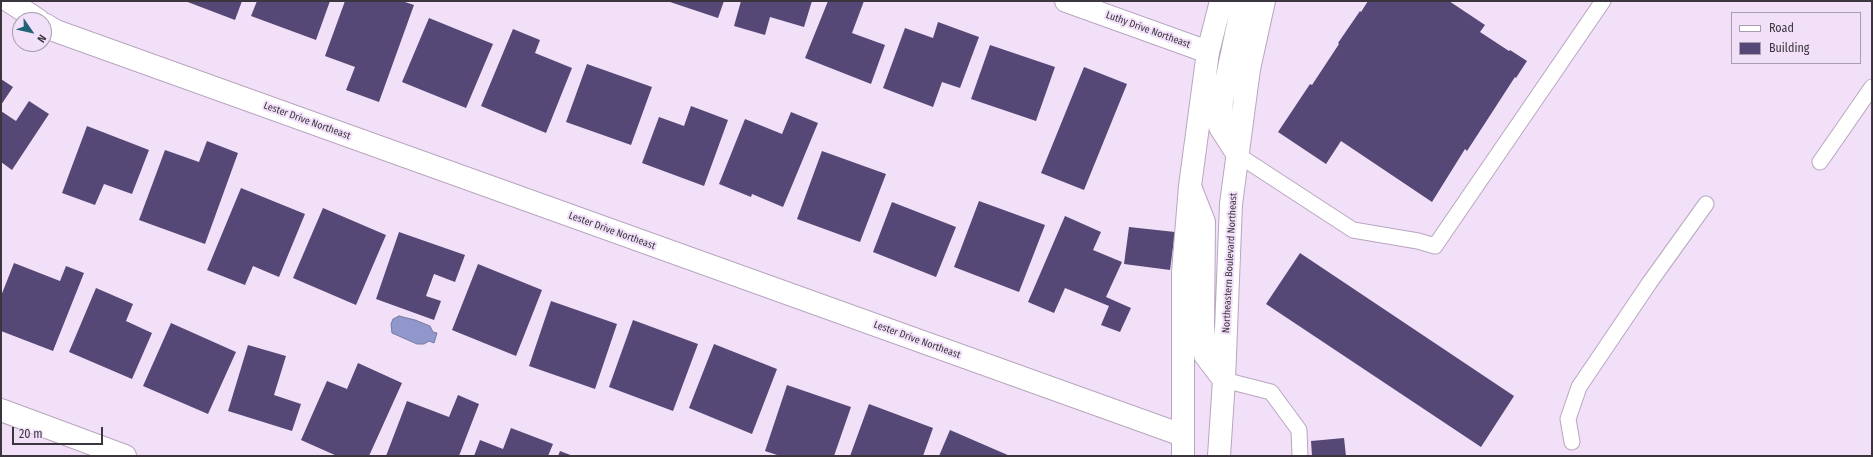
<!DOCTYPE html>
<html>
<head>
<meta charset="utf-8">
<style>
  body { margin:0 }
  #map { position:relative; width:1873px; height:457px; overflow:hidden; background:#f2e0f9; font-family:"Fira Sans Condensed",sans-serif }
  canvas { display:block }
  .frame { position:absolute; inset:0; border:2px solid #3b353e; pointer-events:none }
  .legend { position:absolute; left:1731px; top:12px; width:130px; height:52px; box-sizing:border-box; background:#f2e0f9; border:1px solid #a99cae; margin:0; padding:5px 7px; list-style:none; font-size:12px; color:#3b353e }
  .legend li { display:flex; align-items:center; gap:8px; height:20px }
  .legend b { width:20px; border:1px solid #a99cae }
  .north { position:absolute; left:12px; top:12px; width:40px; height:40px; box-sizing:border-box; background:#f2e0f9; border:1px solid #a99cae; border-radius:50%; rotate:124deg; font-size:11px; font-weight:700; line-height:16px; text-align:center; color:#3b353e }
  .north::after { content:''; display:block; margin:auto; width:14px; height:18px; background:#206376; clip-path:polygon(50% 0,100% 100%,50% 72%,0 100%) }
  .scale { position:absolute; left:12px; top:427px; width:91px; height:18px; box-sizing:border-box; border:2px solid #3b353e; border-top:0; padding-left:5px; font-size:12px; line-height:14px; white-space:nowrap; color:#3b353e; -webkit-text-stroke:3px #f2e0f9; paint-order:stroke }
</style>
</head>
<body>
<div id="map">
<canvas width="1873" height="457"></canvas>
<div class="frame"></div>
<ul class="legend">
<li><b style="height:5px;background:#fff"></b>Road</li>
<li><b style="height:11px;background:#564876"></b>Building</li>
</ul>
<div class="north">N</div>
<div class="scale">20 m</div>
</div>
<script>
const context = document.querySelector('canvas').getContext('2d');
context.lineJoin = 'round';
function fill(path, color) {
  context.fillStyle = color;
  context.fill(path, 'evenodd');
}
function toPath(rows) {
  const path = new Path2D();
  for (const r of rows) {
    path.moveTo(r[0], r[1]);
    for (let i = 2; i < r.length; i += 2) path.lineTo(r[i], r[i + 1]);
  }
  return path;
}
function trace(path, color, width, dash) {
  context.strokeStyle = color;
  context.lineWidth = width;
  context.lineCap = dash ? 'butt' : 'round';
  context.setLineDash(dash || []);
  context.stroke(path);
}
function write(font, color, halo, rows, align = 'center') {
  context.font = font + ' "Fira Sans Condensed",sans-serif';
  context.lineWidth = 4;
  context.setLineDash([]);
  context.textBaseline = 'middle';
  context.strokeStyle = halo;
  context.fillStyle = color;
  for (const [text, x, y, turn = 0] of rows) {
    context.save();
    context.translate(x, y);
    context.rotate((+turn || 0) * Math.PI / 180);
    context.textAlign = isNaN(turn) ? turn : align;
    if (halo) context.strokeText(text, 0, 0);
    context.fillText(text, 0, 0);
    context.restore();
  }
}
const water = toPath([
  [399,316,415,320,430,326,433,332,437,333,434,343,429,341,424,344,417,344,392,333,391,324,393,319,399,316]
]);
fill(water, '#9098cb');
trace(water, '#767aa1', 1);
fill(toPath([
  [185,1,242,1,235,20],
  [257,1,330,1,316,40,251,16],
  [345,1,402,1,414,5,379,102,346,90,355,67,325,56],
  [667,1,724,1,718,18],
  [741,1,812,1,804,27,770,17,765,35,734,26],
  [828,1,864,1,852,33,885,45,871,84,805,58],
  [1368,1,1449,1,1485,25,1480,32,1509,51,1510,50,1527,61,1516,78,1515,77,1467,151,1465,149,1432,202,1341,141,1326,164,1278,132,1310,84,1312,85,1339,44,1338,43,1360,11,1361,12],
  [429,18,493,44,466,108,402,82],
  [938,22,979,37,960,88,942,82,933,107,883,88,905,28,933,38],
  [513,29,540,40,535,53,572,68,546,133,481,106],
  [990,45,1055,67,1036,121,971,99],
  [587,64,652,87,631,145,566,122],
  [1084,67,1127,84,1084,190,1041,173],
  [1,79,13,87,1,105],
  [29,101,49,114,12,170,1,162,1,111,16,121],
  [691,106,728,120,704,186,642,163,659,117,684,126],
  [791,112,818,123,783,207,752,194,751,197,719,184,745,119,782,134],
  [87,126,149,150,132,194,104,184,95,205,62,193],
  [207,141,238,153,205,244,139,220,165,150,199,162],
  [822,151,886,174,860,242,797,219],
  [241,188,305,214,279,277,253,266,245,285,207,270],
  [979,201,1045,225,1019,292,954,267],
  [892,202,956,227,936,277,873,252],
  [323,208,386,235,356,305,293,278],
  [1065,216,1101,232,1093,250,1122,262,1106,297,1131,308,1120,332,1101,325,1109,306,1065,288,1054,313,1028,302],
  [1129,227,1175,232,1170,270,1124,264],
  [399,232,465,255,455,282,434,274,426,296,441,301,434,320,376,299],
  [1300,253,1514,396,1481,447,1266,304],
  [14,263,60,281,66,266,84,273,53,351,1,331,1,296],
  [478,264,542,290,516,356,452,330],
  [96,288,133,304,126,321,152,333,132,379,69,352],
  [551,301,617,324,595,389,529,366],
  [633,320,698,344,673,411,609,387],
  [171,323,236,352,208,414,143,386],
  [714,344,777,369,752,434,689,408],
  [248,345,286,356,274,395,301,404,292,431,228,411],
  [358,363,402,383,369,456,337,456,301,440,327,381,347,389],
  [787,385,851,407,834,456,780,456,765,451],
  [458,395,479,404,459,456,386,456,407,401,449,417],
  [869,404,933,428,923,456,850,456],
  [511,428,553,444,548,456,474,456,480,440,503,449],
  [950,430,1010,456,939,456],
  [1344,438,1346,456,1312,456,1311,441],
  [560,451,573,456,558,456]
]), '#564876');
const service = toPath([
  [1238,155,1353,230,1418,241,1435,246,1603,1],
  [1820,162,1872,87],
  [1224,380,1271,392,1299,430,1300,456],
  [1572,442,1568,419,1579,387,1650,282,1706,204]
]);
const minor = toPath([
  [9,1,38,20],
  [1066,1,1208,52],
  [44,24,56,31,1182,435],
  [1,410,125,456]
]);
const tertiary = toPath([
  [1238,155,1220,127,1222,101,1243,1],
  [1191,189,1204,222,1203,325,1205,355,1224,380],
  [1183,456,1183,272,1190,186,1208,52,1221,1],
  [1219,456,1224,380,1231,204,1249,69,1264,1]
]);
trace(service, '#b7a6be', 17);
trace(minor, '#b7a6be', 24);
trace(tertiary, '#b7a6be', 24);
trace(service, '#fff', 15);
trace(minor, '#fff', 22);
trace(tertiary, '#fff', 22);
write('10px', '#3b353e', '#f2e0f9', [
  ["Luthy Drive Northeast",1148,30,20],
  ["Lester Drive Northeast",307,121,20],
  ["Lester Drive Northeast",612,231,20],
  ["Northeastern Boulevard Northeast",1230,263,-87],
  ["Lester Drive Northeast",917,340,20]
]);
</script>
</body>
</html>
